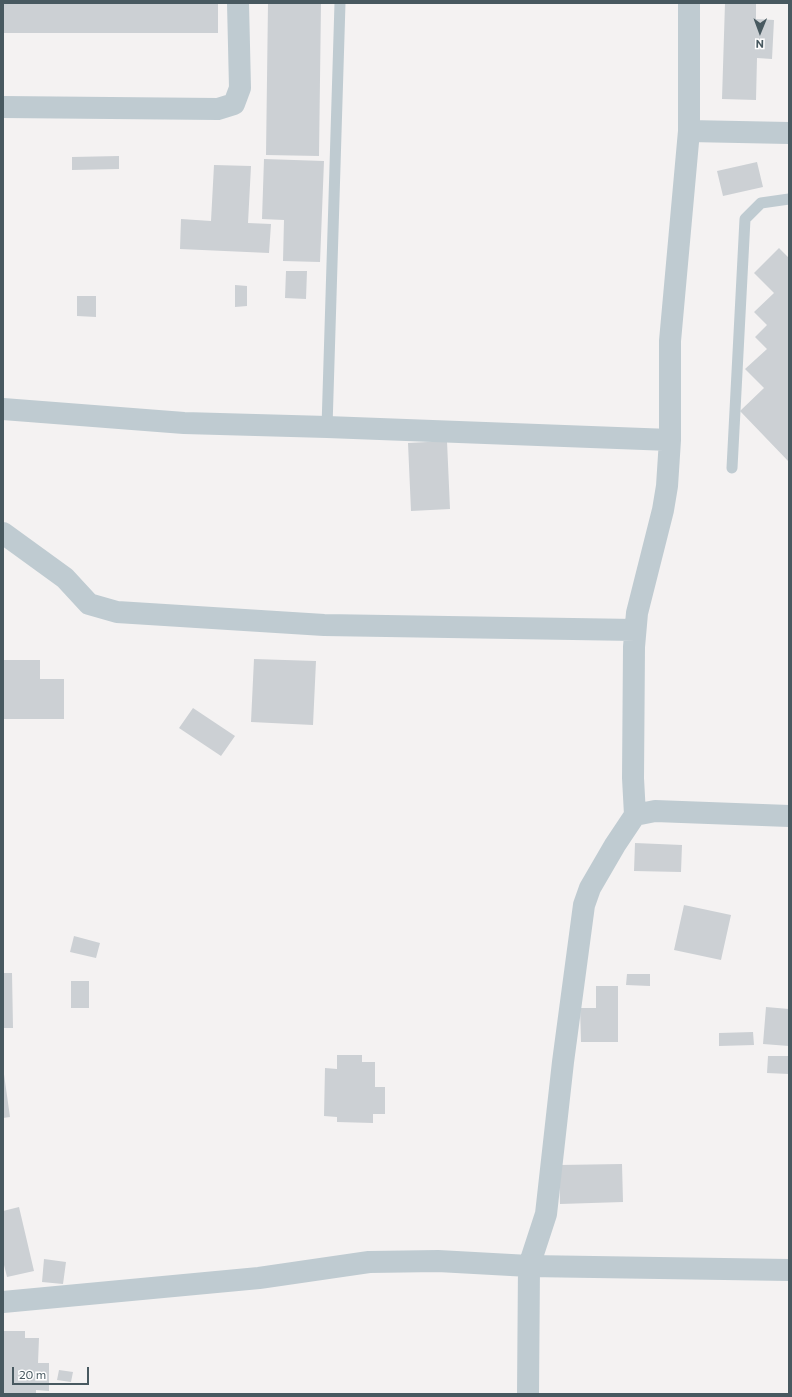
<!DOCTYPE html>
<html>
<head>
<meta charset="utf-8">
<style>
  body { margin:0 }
  #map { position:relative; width:792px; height:1397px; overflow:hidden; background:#f4f2f2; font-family:Commissioner,sans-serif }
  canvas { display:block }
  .frame { position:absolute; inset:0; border:4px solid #485960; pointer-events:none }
  .north { position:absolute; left:740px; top:12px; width:40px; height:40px; -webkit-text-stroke:3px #fff; paint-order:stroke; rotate:181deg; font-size:11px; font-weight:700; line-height:16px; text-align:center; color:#485960 }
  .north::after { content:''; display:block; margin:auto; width:14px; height:18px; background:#485960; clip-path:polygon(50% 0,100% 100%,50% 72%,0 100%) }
  .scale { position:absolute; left:12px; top:1367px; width:77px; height:18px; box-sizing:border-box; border:2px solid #485960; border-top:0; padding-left:5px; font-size:12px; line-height:14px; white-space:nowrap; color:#485960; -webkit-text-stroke:3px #fff; paint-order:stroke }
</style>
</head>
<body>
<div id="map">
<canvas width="792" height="1397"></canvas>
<div class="frame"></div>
<div class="north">N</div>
<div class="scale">20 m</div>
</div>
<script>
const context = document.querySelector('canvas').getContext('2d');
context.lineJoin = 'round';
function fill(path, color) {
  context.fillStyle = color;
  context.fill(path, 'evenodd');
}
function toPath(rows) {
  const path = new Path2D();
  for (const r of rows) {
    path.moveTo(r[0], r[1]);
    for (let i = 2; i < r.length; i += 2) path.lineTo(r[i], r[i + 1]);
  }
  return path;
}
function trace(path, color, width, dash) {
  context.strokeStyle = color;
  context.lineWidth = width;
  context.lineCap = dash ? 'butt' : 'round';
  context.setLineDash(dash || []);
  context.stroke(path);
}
fill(toPath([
  [3,3,218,3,218,33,3,33],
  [268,3,321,3,319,156,266,155],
  [725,3,756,3,756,19,774,20,772,59,757,58,756,100,722,99],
  [119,156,119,169,72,170,72,157],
  [264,159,324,161,320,262,283,261,284,220,262,219],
  [757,162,763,187,723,196,717,171],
  [214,165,251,166,248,223,271,224,269,253,180,249,181,219,211,221],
  [779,248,789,258,789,462,740,411,764,388,745,369,767,349,755,337,767,325,754,312,774,293,754,273],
  [286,271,307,271,306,299,285,298],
  [235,285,247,286,247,306,235,307],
  [77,296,96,296,96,317,77,316],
  [447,441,450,509,411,511,408,443],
  [254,659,316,661,313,725,251,722],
  [3,660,40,660,40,679,64,679,64,719,3,719],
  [193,708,235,736,221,756,179,728],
  [635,843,682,845,681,872,634,871],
  [684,905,731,915,721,960,674,950],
  [74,936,100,943,96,958,70,952],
  [3,973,12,973,13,1028,3,1028],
  [627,974,650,974,650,986,626,985],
  [71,981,89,981,89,1008,71,1008],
  [596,986,618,986,618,1042,581,1042,580,1008,596,1008],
  [766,1007,789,1009,789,1046,763,1044],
  [753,1032,754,1045,719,1046,719,1033],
  [337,1055,362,1055,362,1062,375,1062,375,1087,385,1087,385,1114,373,1114,373,1123,337,1122,337,1117,324,1116,325,1068,337,1069],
  [768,1056,789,1056,789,1074,767,1073],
  [3,1067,10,1117,3,1118],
  [622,1164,623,1202,560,1204,559,1165],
  [19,1207,34,1271,7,1277,3,1261,3,1211],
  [44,1259,66,1262,63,1284,42,1282],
  [3,1331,25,1331,25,1338,39,1338,38,1363,49,1363,49,1391,36,1390,36,1394,3,1394],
  [59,1370,73,1372,71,1382,57,1380]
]), '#ccd0d4');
trace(toPath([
  [327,427,340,3],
  [732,468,745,219,761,203,789,199]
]), '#bfcbd1', 11);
trace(toPath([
  [3,107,218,109,234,104,240,88,238,3],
  [689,131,789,133],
  [3,409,184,423,327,427,670,440],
  [3,533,65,578,89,604,117,612,324,625,635,630],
  [635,815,633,778,634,647,637,613,663,510,667,486,670,440,670,341,689,131,689,3],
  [3,1302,259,1278,369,1262,438,1261,529,1266,789,1270],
  [528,1394,529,1266,546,1214,563,1062,584,905,590,888,615,845,635,815,655,811,789,816]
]), '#bfcbd1', 22);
</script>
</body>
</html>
